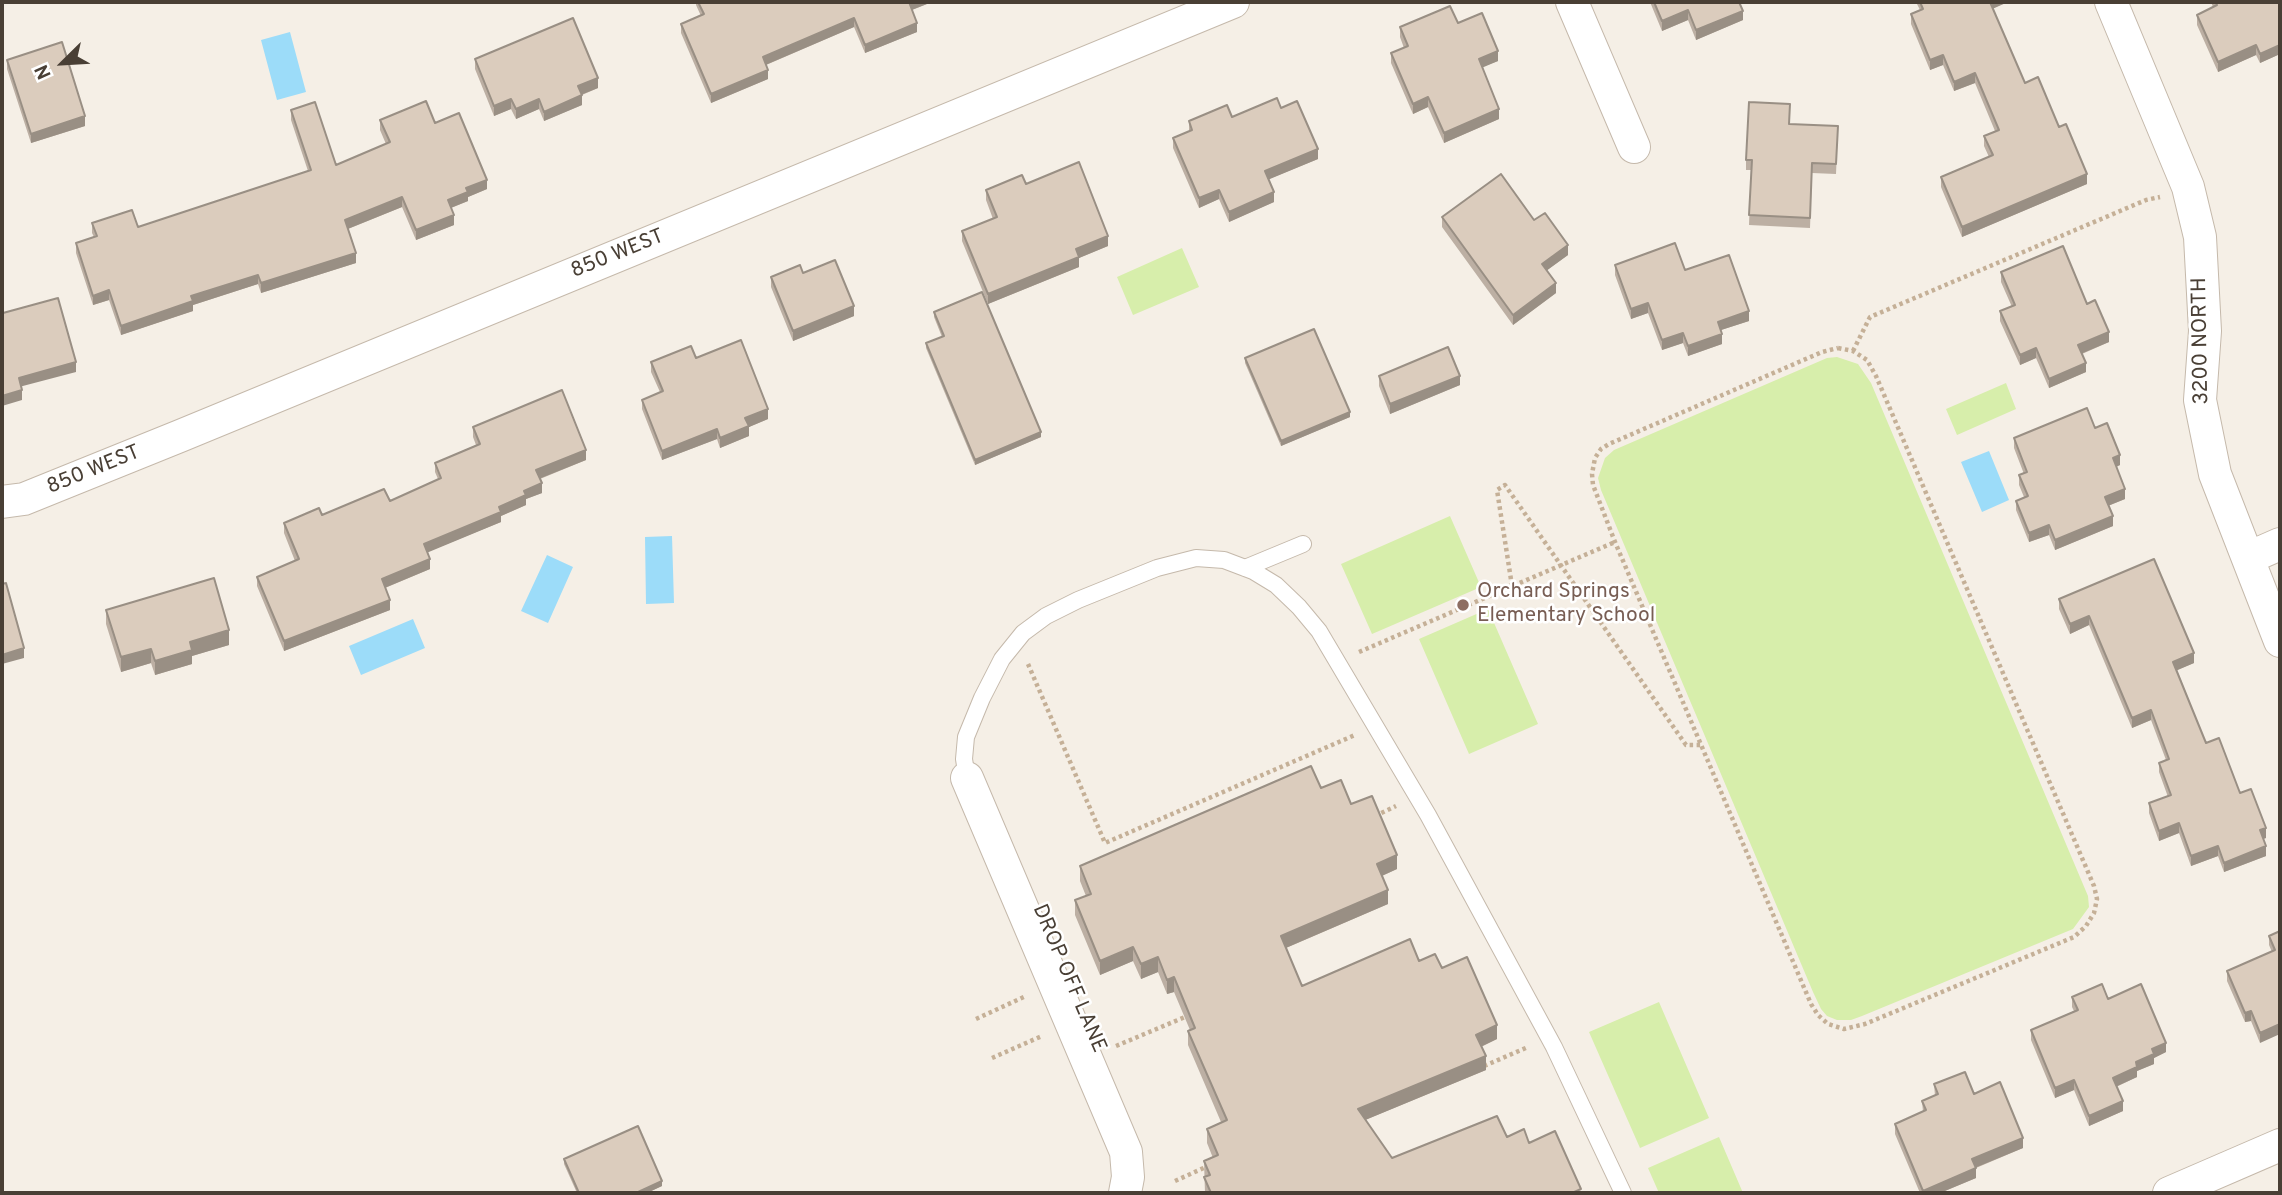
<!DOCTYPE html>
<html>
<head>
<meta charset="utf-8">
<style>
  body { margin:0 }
  #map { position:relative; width:2282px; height:1195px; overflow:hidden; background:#f5efe6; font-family:Overpass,sans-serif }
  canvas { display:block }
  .frame { position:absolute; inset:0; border:4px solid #493f35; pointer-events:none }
  .north { position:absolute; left:28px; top:28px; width:70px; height:70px; -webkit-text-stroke:5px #fff; paint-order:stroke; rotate:246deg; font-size:19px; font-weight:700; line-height:28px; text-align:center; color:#493f35 }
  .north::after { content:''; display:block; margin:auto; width:24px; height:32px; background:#493f35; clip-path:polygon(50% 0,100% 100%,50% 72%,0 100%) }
</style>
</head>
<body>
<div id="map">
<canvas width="2282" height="1195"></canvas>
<div class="frame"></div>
<div class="north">N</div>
</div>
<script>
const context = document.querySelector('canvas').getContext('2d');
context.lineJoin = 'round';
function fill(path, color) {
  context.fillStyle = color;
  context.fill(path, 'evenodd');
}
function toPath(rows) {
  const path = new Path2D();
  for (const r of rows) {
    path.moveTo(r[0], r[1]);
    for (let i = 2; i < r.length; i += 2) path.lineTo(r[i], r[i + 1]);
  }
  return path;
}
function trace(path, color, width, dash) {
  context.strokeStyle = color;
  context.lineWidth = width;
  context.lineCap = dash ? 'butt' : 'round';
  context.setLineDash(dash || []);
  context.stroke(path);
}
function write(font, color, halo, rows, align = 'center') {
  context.font = font + ' Overpass,sans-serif';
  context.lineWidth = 5;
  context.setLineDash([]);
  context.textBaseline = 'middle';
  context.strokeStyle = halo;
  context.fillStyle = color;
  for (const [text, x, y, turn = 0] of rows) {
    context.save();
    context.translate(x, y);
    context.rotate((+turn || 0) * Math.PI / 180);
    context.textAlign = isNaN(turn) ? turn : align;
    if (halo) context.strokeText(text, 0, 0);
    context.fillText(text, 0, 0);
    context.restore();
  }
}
fill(toPath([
  [1182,248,1199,287,1133,315,1117,277],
  [1837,357,1858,364,1871,383,2088,896,2089,907,2073,929,1862,1016,1851,1020,1837,1020,1827,1016,1821,1009,1813,992,1601,490,1598,478,1605,458,1614,450,1827,358],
  [2006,383,2016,409,1957,435,1946,409],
  [1450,516,1481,587,1372,634,1341,564],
  [1488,609,1538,724,1469,754,1419,639],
  [1659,1002,1709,1118,1640,1148,1589,1032],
  [1719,1137,1743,1193,1659,1193,1648,1168]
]), '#d7eeab');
fill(toPath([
  [290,32,306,92,277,100,261,40],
  [1989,451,2009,500,1982,512,1961,462],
  [672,536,674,603,646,604,645,537],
  [547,555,573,567,548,623,521,611],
  [413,619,425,648,361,675,349,646]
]), '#9cdcf9');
const lane = toPath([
  [1245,568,1303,544],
  [972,781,967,778,964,759,966,737,982,698,1002,659,1023,633,1046,616,1078,600,1157,568,1196,558,1224,560,1253,571,1276,585,1299,607,1319,631,1428,815,1554,1047,1623,1193]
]);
const street = toPath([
  [1572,2,1634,147],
  [2111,2,2188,187,2200,237,2205,331,2200,400,2215,474,2280,641],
  [2,502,24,499,180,436,1233,2],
  [2248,558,2280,544],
  [967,778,1126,1152,1128,1177,1125,1193],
  [2169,1193,2280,1145]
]);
trace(lane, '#c5b9ab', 18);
trace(street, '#c5b9ab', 34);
trace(toPath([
  [1838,348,1853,351,1867,360,1876,376,2094,886,2097,899,2094,913,2086,926,2074,937,1865,1024,1844,1029,1828,1024,1818,1015,1811,1004,1615,542,1593,485,1592,474,1595,458,1601,449,1609,444,1822,352,1838,348],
  [1853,351,1870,317,2146,200,2160,197],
  [1512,586,1497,490,1505,485,1686,745,1702,745],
  [1359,652,1615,542],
  [1028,664,1105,843,1355,735],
  [1375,816,1396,806],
  [976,1019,1026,996],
  [1116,1046,1185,1017],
  [992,1058,1042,1036],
  [1484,1066,1528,1047],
  [1175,1181,1208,1166]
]), '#c5b097', 4.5, [3.5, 3.5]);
trace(lane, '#fff', 16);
trace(street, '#fff', 32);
fill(toPath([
  [696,2,932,2,912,10,917,32,865,53,854,27,766,65,768,79,711,103,681,33,681,24,701,16,696,5],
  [1650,2,1739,2,1743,20,1696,40,1688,20,1662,31],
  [1916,2,2008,2,1993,8,2025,83,2059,127,2087,184,1962,237,1941,187,1941,177,1989,157,1984,146,1984,136,1995,131,1975,83,1954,91,1943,65,1930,70,1911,24,1911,14,1920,10],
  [2211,2,2280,2,2280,54,2260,63,2256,55,2218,72,2197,25,2197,15,2213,7],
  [1458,23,1498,61,1482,67,1499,119,1444,143,1428,107,1413,114,1391,63,1391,53,1404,48,1400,37,1400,27],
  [475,59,598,88,582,95,582,105,544,121,539,109,516,119,511,109,494,116,475,69],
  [7,60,85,126,31,143,7,69],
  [1281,108,1318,159,1269,179,1274,202,1229,222,1219,199,1199,208,1173,148,1173,138,1189,131,1189,121,1232,117],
  [291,110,336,165,386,144,380,130,380,120,435,123,487,189,468,197,468,201,451,208,454,225,416,240,402,207,348,229,356,263,261,293,258,284,193,305,193,311,121,335,109,300,93,305,76,253,76,243,94,237,92,233,92,223,138,227,308,171,291,120],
  [1789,124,1838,126,1836,174,1812,173,1810,228,1749,225,1751,170,1746,170,1746,160],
  [1026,184,1108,246,1079,258,1079,267,988,304,962,241,962,231,993,219,986,200,986,190],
  [1442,217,1534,220,1568,255,1547,270,1556,293,1513,325,1442,227],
  [1615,265,1749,321,1721,330,1722,344,1688,356,1683,343,1662,350,1648,313,1631,319,1615,275],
  [2001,272,2087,304,2109,342,2082,354,2086,372,2049,388,2036,358,2020,365,2000,321,2000,311,2012,307,2001,282],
  [803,273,854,316,793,341,771,287,771,277],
  [934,312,1041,437,975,465,926,348,926,343,942,337,934,317],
  [696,358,768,419,749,427,749,436,720,448,717,439,662,460,642,409,642,400,660,392,651,372,651,362],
  [1245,358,1350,417,1281,446,1245,363],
  [1379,376,1460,385,1390,414,1379,386],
  [473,427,586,460,540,479,542,493,526,499,526,505,501,516,501,522,427,552,430,569,385,588,390,610,284,651,257,586,257,577,295,561,284,533,284,523,390,501,438,479,435,472,435,463,476,445,473,437],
  [2095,428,2120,465,2116,467,2125,499,2108,506,2113,526,2055,550,2049,535,2029,542,2016,510,2016,501,2024,497,2019,485,2019,475,2024,474,2014,448,2014,438],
  [2059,599,2194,663,2177,670,2206,743,2240,793,2266,838,2263,839,2266,856,2224,872,2218,856,2191,866,2179,833,2159,841,2149,813,2149,803,2168,797,2159,772,2159,763,2166,760,2151,720,2132,728,2089,625,2070,634,2059,609],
  [106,610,229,645,192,656,192,664,155,675,151,663,121,672,106,624],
  [1321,788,1351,804,1397,869,1382,876,1388,904,1286,948,1302,986,1419,961,1442,968,1497,1039,1481,1047,1486,1070,1365,1120,1392,1158,1507,1137,1529,1143,1581,1193,1205,1193,1204,1161,1213,1158,1207,1143,1207,1129,1221,1122,1188,1045,1188,1031,1190,1030,1174,992,1167,994,1158,972,1141,979,1133,961,1100,975,1075,915,1075,900,1086,896,1080,881,1080,866],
  [2280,931,2260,1043,2251,1021,2245,1022,2227,981,2227,971,2272,952,2269,945,2269,936],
  [2072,997,2108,999,2166,1052,2154,1058,2154,1064,2137,1071,2137,1077,2116,1087,2123,1111,2089,1126,2074,1090,2055,1098,2031,1040,2031,1030,2074,1011,2072,1007],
  [1934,1084,1974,1094,2023,1148,1976,1168,1976,1178,1940,1193,1920,1193,1895,1134,1895,1124,1923,1112,1922,1101,1935,1096],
  [564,1159,662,1186,647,1193,577,1193,564,1164]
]), '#bcafa3');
fill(toPath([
  [909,2,932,2,909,11],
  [1990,2,2008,2,1990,10],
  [1688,10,1688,20,1662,31,1662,21],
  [1743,11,1743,20,1696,40,1696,30],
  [854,18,854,27,763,66,763,57],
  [917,23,917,32,865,53,865,45],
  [2256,45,2256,55,2218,72,2218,62],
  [2280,45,2280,54,2260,63,2260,54],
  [1498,51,1498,61,1479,69,1479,59],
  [1943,55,1943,65,1930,70,1930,60],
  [768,70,768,79,711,103,711,94],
  [1975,73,1975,83,1954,91,1954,82],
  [598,78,598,88,578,96,578,86],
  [582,95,582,105,544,121,544,112],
  [1428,97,1428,107,1413,114,1413,104],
  [511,99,511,109,494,116,494,106],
  [539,99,539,109,516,119,516,109],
  [1499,109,1499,119,1444,143,1444,133],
  [85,116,85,126,31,143,31,134],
  [1318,149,1318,159,1265,181,1265,171],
  [2087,174,2087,184,1962,237,1962,227],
  [487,180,487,189,468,197,468,201,448,209,448,200,466,188],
  [1219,190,1219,199,1199,208,1199,198],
  [1274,192,1274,202,1229,222,1229,212],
  [402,197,402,207,345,230,345,220],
  [454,215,454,225,416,240,416,230],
  [1108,236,1108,246,1079,258,1079,267,988,304,988,294,1076,249],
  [1568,245,1568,255,1542,274,1542,264],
  [356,253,356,263,261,293,261,283],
  [258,275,258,284,193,305,193,311,121,335,121,326,191,296],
  [1556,283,1556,293,1513,325,1513,315],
  [109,290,109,300,93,305,93,296],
  [1648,303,1648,313,1631,319,1631,309],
  [854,306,854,316,793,341,793,331],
  [1749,311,1749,321,1718,331,1718,322],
  [2109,332,2109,342,2078,355,2078,345],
  [1683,333,1683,343,1662,350,1662,340],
  [1722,334,1722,344,1688,356,1688,346],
  [2036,348,2036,358,2020,365,2020,355],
  [76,362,76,372,19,387,19,378],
  [2086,363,2086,372,2049,388,2049,379],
  [1460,376,1460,385,1390,414,1390,404],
  [22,390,22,400,2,406,2,396],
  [768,409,768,419,749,427,749,436,720,448,720,438,745,418],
  [1350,412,1350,417,1281,446,1281,441],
  [717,429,717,439,662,460,662,451],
  [1041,432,1041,437,975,465,975,460],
  [586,450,586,460,536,480,536,470],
  [2120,455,2120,465,2113,468,2113,458],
  [542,483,542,493,526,499,526,505,501,516,501,522,424,554,424,544,499,507,524,491],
  [2125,489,2125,499,2105,507,2105,497],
  [2113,516,2113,526,2055,550,2055,540],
  [2049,525,2049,535,2029,542,2029,533],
  [430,559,430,569,382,589,382,579],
  [390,600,390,610,284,651,284,641],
  [2089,616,2089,625,2070,634,2070,624],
  [229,630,229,645,192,656,192,664,155,675,155,661,190,642],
  [24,648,24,658,2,664,2,655],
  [151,649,151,663,121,672,121,657],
  [2194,653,2194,663,2173,672,2173,662],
  [2151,710,2151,720,2132,728,2132,718],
  [2179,823,2179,833,2159,841,2159,831],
  [2266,828,2266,838,2260,840,2260,830],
  [2218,846,2218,856,2191,866,2191,856],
  [2266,846,2266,856,2224,872,2224,863],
  [1397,855,1397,869,1377,878,1377,864],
  [1388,890,1388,904,1281,950,1281,936],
  [1133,947,1133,961,1100,975,1100,961],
  [1158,957,1158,972,1141,979,1141,964],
  [1174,977,1174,992,1167,994,1167,980],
  [2251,1011,2251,1021,2245,1022,2245,1013],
  [2280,1024,2280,1034,2260,1043,2260,1033],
  [1497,1025,1497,1039,1476,1049,1476,1035],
  [2166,1043,2166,1052,2154,1058,2154,1064,2137,1071,2137,1077,2113,1088,2113,1078,2152,1049],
  [1486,1056,1486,1070,1358,1123,1358,1109],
  [2074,1080,2074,1090,2055,1098,2055,1088],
  [2123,1101,2123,1111,2089,1126,2089,1116],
  [2023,1138,2023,1148,1972,1169,1972,1159],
  [1976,1168,1976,1178,1940,1193,1923,1193,1923,1191],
  [662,1181,662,1186,647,1193,636,1193]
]), '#998f84');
const building = toPath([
  [698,2,910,2,909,2,917,23,865,45,854,18,763,57,768,70,711,94,681,24,704,14,698,2],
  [1654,2,1739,2,1743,11,1696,30,1688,10,1662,21,1654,2],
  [1920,2,1990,2,2025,83,2038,77,2059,127,2066,124,2087,174,1962,227,1941,177,1993,155,1984,136,1999,130,1975,73,1954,82,1943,55,1930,60,1911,14,1923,9,1920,2],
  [2215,2,2280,2,2280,45,2260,54,2256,45,2218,62,2197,15,2217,5,2215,2],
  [1450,6,1458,23,1482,13,1498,51,1479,59,1499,109,1444,133,1428,97,1413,104,1391,53,1408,46,1400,27,1450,6],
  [573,18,598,78,578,86,582,95,544,112,539,99,516,109,511,99,494,106,475,59,573,18],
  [62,42,85,116,31,134,7,60,62,42],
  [1277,98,1281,108,1297,101,1318,149,1265,171,1274,192,1229,212,1219,190,1199,198,1173,138,1192,130,1189,121,1227,105,1232,117,1277,98],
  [426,101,435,123,459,113,487,180,466,188,468,192,448,200,454,215,416,230,402,197,345,220,356,253,261,283,258,275,191,296,193,301,121,326,109,290,93,296,76,243,97,236,92,223,132,210,138,227,311,170,291,110,315,102,336,165,390,142,380,120,426,101],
  [1749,102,1790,104,1789,124,1838,126,1836,164,1812,163,1810,218,1749,215,1752,160,1746,160,1749,102],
  [1079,162,1108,236,1076,249,1079,257,988,294,962,231,997,217,986,190,1022,175,1026,184,1079,162],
  [1501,174,1534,220,1545,213,1568,245,1542,264,1556,283,1513,315,1442,217,1501,174],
  [1675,243,1685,270,1729,255,1749,311,1718,322,1722,334,1688,346,1683,333,1662,340,1648,303,1631,309,1615,265,1675,243],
  [2063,246,2087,304,2095,300,2109,332,2078,345,2086,363,2049,379,2036,348,2020,355,2000,311,2015,305,2001,272,2063,246],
  [835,260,854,306,793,331,771,277,800,265,803,273,835,260],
  [982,292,1041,432,975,460,926,343,944,336,934,312,982,292],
  [58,298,76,362,19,378,22,390,2,396,2,308,3,313,58,298],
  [1314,329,1350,412,1281,441,1245,358,1314,329],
  [741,340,768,409,745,418,749,426,720,438,717,429,662,451,642,400,663,391,651,362,691,346,696,358,741,340],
  [1448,347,1460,376,1390,404,1379,376,1448,347],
  [562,390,586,450,536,470,542,483,524,491,526,495,499,507,501,512,424,544,430,559,382,579,390,600,284,641,257,577,299,559,284,523,319,508,322,515,384,489,390,501,441,478,435,463,480,444,473,427,562,390],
  [2087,408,2095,428,2107,423,2120,455,2113,458,2125,489,2105,497,2113,516,2055,540,2049,525,2029,533,2016,501,2028,496,2019,475,2027,472,2014,438,2087,408],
  [2154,559,2194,653,2173,662,2206,743,2219,738,2240,793,2251,789,2266,828,2260,830,2266,846,2224,863,2218,846,2191,856,2179,823,2159,831,2149,803,2171,795,2159,763,2169,759,2151,710,2132,718,2089,616,2070,624,2059,599,2154,559],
  [214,578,229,630,190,642,192,650,155,661,151,649,121,657,106,610,214,578],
  [6,583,24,648,2,655,2,584,6,583],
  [1311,766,1321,788,1341,780,1351,804,1372,796,1397,855,1377,864,1388,890,1281,936,1302,986,1410,939,1419,961,1435,954,1442,968,1467,957,1497,1025,1476,1035,1486,1056,1358,1109,1392,1158,1497,1116,1507,1137,1524,1129,1529,1143,1555,1131,1581,1189,1572,1193,1211,1193,1204,1177,1210,1175,1204,1161,1218,1155,1207,1129,1227,1120,1188,1031,1195,1028,1174,977,1167,980,1158,957,1141,964,1133,947,1100,961,1075,900,1091,894,1080,866,1311,766],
  [2280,931,2280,1024,2260,1033,2251,1011,2245,1013,2227,971,2275,950,2269,936,2280,931],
  [2102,984,2108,999,2141,984,2166,1043,2152,1049,2154,1054,2136,1062,2137,1067,2113,1078,2123,1101,2089,1116,2074,1080,2055,1088,2031,1030,2078,1010,2072,997,2102,984],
  [1965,1072,1974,1094,2000,1082,2023,1138,1972,1159,1976,1168,1923,1191,1895,1124,1926,1110,1922,1101,1938,1094,1934,1084,1965,1072],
  [638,1126,662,1181,636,1193,579,1193,564,1159,638,1126]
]);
fill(building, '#dbccbd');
trace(building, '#998f84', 2);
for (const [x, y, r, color] of [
  [1463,605,7,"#8d6e63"]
]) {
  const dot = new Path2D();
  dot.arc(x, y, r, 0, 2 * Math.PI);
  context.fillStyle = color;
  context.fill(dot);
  trace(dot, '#fff', 2.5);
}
write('21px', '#493f35', '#fff', [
  ["850 WEST",618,255,-22],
  ["3200 NORTH",2202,341,-91],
  ["850 WEST",94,471,-22],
  ["DROP OFF LANE",1068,979,67]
]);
write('21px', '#785e54', '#fff', [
  ["Orchard Springs",1477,593],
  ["Elementary School",1477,617]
], 'left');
</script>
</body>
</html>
